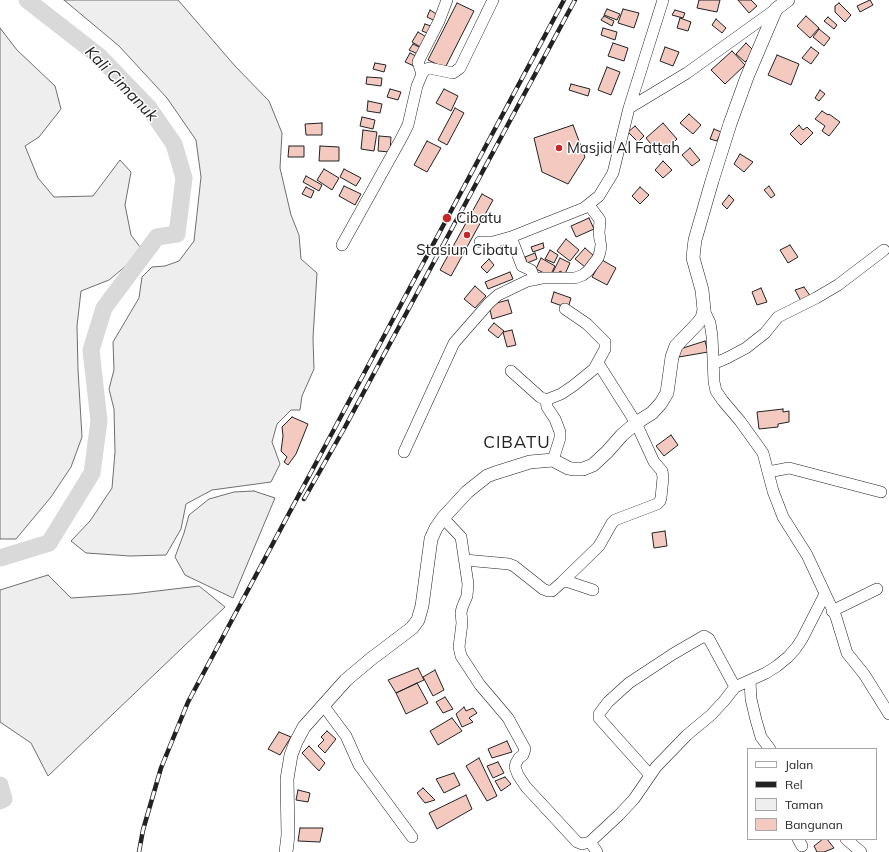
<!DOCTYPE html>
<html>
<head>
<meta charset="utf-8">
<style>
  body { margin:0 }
  #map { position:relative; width:889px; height:852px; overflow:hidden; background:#fff; font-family:Mulish,sans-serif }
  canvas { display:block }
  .legend { position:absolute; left:747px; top:748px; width:130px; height:92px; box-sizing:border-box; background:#fff; border:1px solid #a7a7a7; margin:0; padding:5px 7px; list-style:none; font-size:12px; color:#222 }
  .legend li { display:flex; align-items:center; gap:8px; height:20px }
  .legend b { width:20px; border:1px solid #a7a7a7 }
</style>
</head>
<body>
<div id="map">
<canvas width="889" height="852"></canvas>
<ul class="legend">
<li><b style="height:5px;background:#fff"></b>Jalan</li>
<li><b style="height:5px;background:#222"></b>Rel</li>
<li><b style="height:11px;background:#eee"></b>Taman</li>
<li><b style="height:11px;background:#f3c9c0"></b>Bangunan</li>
</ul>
</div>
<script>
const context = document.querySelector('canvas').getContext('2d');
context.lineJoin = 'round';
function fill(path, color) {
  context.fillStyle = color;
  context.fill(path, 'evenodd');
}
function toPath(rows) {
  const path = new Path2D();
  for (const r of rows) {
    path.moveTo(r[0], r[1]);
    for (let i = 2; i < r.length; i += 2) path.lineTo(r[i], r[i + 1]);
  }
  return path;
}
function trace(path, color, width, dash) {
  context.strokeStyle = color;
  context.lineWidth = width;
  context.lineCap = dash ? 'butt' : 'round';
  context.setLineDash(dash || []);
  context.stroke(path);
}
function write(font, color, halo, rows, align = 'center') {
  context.font = font + ' Mulish,sans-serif';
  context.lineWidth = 3;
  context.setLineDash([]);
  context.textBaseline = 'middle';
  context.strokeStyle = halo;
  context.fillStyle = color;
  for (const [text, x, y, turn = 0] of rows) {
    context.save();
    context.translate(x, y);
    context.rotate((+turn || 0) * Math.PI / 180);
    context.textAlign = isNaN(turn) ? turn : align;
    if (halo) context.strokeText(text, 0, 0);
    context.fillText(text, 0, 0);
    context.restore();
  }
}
const green = toPath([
  [64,0,178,0,235,66,269,101,282,133,280,168,291,215,299,235,301,259,317,273,313,338,314,369,302,396,300,410,291,410,277,424,272,442,280,464,271,482,212,490,186,504,181,529,166,555,130,556,86,553,71,541,90,521,112,488,115,452,114,409,109,389,114,370,113,342,139,298,142,277,152,267,165,266,179,261,194,241,201,177,196,140,167,98,119,46,64,0],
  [0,28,17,50,55,86,61,109,39,137,25,146,38,178,54,197,93,196,120,160,131,172,125,205,131,235,146,255,127,265,109,280,81,291,77,326,78,370,82,437,71,467,51,497,16,539,0,539,0,28],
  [254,491,275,498,233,598,185,575,175,557,184,533,189,515,209,499,234,492,254,491],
  [48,575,71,598,132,594,199,586,225,607,48,776,31,743,0,722,0,590,48,575]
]);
fill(green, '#eee');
trace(green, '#6f6f6f', 1);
trace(toPath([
  [0,558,49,543,92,473,99,421,91,350,104,308,157,237,177,234,184,178,174,144,149,108,99,56,27,0],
  [0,785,4,799,0,801]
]), '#d9d9d9', 17);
const building = toPath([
  [699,0,720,0,717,12,697,8,699,0],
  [738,0,751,0,757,6,749,13,738,0],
  [870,0,873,5,860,12,857,6,870,0],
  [457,3,474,11,445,68,428,60,457,3],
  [839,3,851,15,845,22,835,12,835,6,839,3],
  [607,9,620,14,617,20,604,15,607,9],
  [623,9,639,13,634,28,618,23,623,9],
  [430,10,438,15,435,21,427,17,430,10],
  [675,10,685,13,683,18,672,15,675,10],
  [604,16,614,21,612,26,601,20,604,16],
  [806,16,819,28,810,38,797,26,806,16],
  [828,17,837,25,834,29,824,21,828,17],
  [680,18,691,22,688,31,677,28,680,18],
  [716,19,726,28,722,33,712,25,716,19],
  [425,24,434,27,430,34,422,31,425,24],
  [603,28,617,32,615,40,601,35,603,28],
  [819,29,830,38,824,46,813,37,819,29],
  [418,32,428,38,422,48,412,42,418,32],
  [613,43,628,48,624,61,608,56,613,43],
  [746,43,755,52,745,62,736,54,746,43],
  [413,44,423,49,420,55,409,50,413,44],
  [665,47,679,52,673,66,660,61,665,47],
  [811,47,819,53,811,64,802,58,811,47],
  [732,51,745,65,725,84,711,70,732,51],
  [410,53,418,57,414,66,405,62,410,53],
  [777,55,799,64,791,85,768,75,777,55],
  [375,63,386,65,384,72,373,69,375,63],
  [607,67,620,72,611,95,598,90,607,67],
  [367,77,382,78,381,86,366,84,367,77],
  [571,84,590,89,588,96,569,90,571,84],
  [390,89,401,92,398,100,387,97,390,89],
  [444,89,458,96,451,111,436,103,444,89],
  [820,90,825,94,819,101,815,98,820,90],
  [368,101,382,104,380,113,367,111,368,101],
  [455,108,464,113,447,145,438,140,455,108],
  [822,111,828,115,829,114,840,122,829,136,822,131,825,126,815,119,822,111],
  [689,114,701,125,693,134,680,123,689,114],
  [362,117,375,120,373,129,360,126,362,117],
  [322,123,322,135,306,135,305,124,322,123],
  [663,123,677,139,660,155,646,138,663,123],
  [573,125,585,157,568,184,542,172,534,138,573,125],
  [799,125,803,130,807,127,813,133,801,145,790,134,799,125],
  [635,126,644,136,638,142,628,132,635,126],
  [714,129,721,132,717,141,710,139,714,129],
  [363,130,377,132,374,151,361,149,363,130],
  [379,136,391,137,390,152,378,151,379,136],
  [427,141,441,148,427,172,414,165,427,141],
  [289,146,304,146,304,157,288,157,289,146],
  [320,146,339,147,339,161,319,161,320,146],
  [690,148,700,160,692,166,682,155,690,148],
  [740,154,753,162,744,172,734,164,740,154],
  [663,161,672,170,663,178,655,170,663,161],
  [324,169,339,178,332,190,317,180,324,169],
  [344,169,361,178,356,186,340,177,344,169],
  [306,176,322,185,319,191,303,182,306,176],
  [344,186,361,194,355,205,339,196,344,186],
  [769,186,775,195,771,198,764,190,769,186],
  [306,187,314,191,311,198,302,194,306,187],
  [640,187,649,195,640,204,632,196,640,187],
  [482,194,493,200,451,276,440,270,482,194],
  [729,195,734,200,727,209,722,204,729,195],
  [589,218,594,229,576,237,571,226,589,218],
  [566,239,579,250,570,261,557,251,566,239],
  [543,243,544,248,533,252,531,247,543,243],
  [790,245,798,257,788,263,780,250,790,245],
  [585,248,594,256,585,267,575,259,585,248],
  [550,250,558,255,554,263,545,259,550,250],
  [535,253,537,259,527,263,525,257,535,253],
  [541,258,555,266,550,276,536,269,541,258],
  [560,258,570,263,565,274,560,271,557,276,552,274,560,258],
  [489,259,494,265,487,273,481,267,489,259],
  [602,260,616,268,607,285,592,277,602,260],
  [510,272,513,279,488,289,485,282,510,272],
  [475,286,486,296,475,308,464,299,475,286],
  [804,287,811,297,801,301,795,290,804,287],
  [761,288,767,302,757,305,752,292,761,288],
  [554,292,571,298,568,308,551,302,554,292],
  [508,300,512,313,492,319,489,305,508,300],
  [494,323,504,331,498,338,488,330,494,323],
  [512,330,516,345,507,347,503,332,512,330],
  [705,341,708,352,679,357,680,349,705,341],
  [783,409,783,412,789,411,789,422,778,424,778,427,759,429,757,412,783,409],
  [292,417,308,424,296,454,288,465,284,462,287,457,281,451,283,436,282,427,292,417],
  [671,435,678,445,664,456,656,446,671,435],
  [665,531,667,546,654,548,652,533,665,531],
  [418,668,424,680,396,693,388,680,418,668],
  [435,670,444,690,433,696,423,677,435,670],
  [417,683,428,703,406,714,396,693,417,683],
  [445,697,453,709,443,713,436,702,445,697],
  [464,707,466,711,473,708,477,713,469,718,473,722,462,727,456,714,464,707],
  [452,718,462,731,438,745,430,731,452,718],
  [327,731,336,739,325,753,318,746,324,740,321,737,327,731],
  [279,732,291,737,280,755,268,749,279,732],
  [507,741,512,752,492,758,488,749,507,741],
  [309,746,325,763,319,771,302,753,309,746],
  [479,758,497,796,487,801,466,766,479,758],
  [498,762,504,773,493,778,487,766,498,762],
  [454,773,460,785,444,793,436,779,454,773],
  [505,777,511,784,501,791,495,781,505,777],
  [423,788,435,800,425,803,417,793,423,788],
  [298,790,310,793,308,802,296,800,298,790],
  [466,795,472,809,437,829,429,813,466,795],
  [300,828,323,828,320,842,298,841,300,828],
  [823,839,827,839,834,848,824,852,817,852,814,846,823,839]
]);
fill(building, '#f3c9c0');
trace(building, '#222', 1);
const minor = toPath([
  [422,74,418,62,439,21,447,0],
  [629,108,687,73,776,9],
  [589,205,600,220,599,233,600,240],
  [511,237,522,266,531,270,535,280],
  [480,242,493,242,511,237,584,208,599,196,613,173,629,108,663,0],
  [342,245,402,137,408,125,417,86,422,74,425,70,429,68,453,73,460,68,493,0],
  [704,310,710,323,712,336,714,382,716,391,723,401,740,421,763,453,773,491,783,517,807,555,836,617,847,653,864,674,889,714],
  [713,364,727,358,746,348,765,333,778,317,816,298,838,285,884,250],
  [511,371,540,397,546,400,561,394,573,386,594,369,605,349,605,342,587,324,565,309],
  [546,400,547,407,555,419,560,432,560,438,553,460],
  [404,452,454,343,489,303,498,295,527,281,542,278,575,278,583,275,588,271,598,258,600,252,601,245],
  [768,472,789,468,881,492],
  [443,518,461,537,468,584,467,596,462,608,461,613,462,623,459,647,461,656,480,685,508,718,525,749,523,755,519,758,516,763,515,767,518,775,526,787,577,842,582,844,590,842,619,815,634,799,656,767,687,735,711,715,724,701,735,687,766,673,777,666,788,657,796,648,802,639,825,594],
  [465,560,509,564,514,566,543,589,548,591,552,591,561,583,566,581,593,590],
  [563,581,599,546,612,523,615,520,657,504,660,501,661,498,663,477,662,471,654,462,636,423,598,363],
  [832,611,877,589],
  [750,681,751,699,756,720,761,737,770,749],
  [323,705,346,736,359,765,412,837],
  [650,775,599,718,599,714,608,702,629,683,673,654,704,636,709,639,735,687],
  [798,839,802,846],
  [846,839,861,852],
  [590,842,597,852]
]);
const major = toPath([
  [286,852,288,835,287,779,291,755,296,742,304,727,346,680,371,659,412,628,418,620,422,606,431,539,436,528,443,518,467,492,487,476,495,473,530,462,553,460,568,468,573,469,583,469,593,465,607,452,622,435,636,423,652,413,661,403,667,393,672,357,676,346,698,323,702,318,704,310,702,290,693,258,694,248,695,240,712,181,730,124,747,77,776,9,788,0]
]);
trace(minor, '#222', 12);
trace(major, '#222', 14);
trace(minor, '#fff', 11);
trace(major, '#fff', 13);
const rail = toPath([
  [304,499,345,427,575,0],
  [139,852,143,830,161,768,188,702,564,0]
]);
trace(rail, '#222', 4.5);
trace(rail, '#fff', 3, [9]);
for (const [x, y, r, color] of [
  [559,148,4,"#c62828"],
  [447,218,5,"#c62828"],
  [467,235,4,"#c62828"]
]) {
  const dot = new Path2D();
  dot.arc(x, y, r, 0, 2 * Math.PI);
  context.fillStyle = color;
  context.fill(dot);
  trace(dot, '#fff', 1.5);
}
write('15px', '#222', '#fff', [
  ["Masjid Al Fattah",567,148],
  ["Cibatu",456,218],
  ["Stasiun Cibatu",467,250,"center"]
], 'left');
write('italic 16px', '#222', '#fff', [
  ["Kali Cimanuk",121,84,46]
]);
context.letterSpacing = '1px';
write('17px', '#222', '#fff', [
  ["CIBATU",517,443]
]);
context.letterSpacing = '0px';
</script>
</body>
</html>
